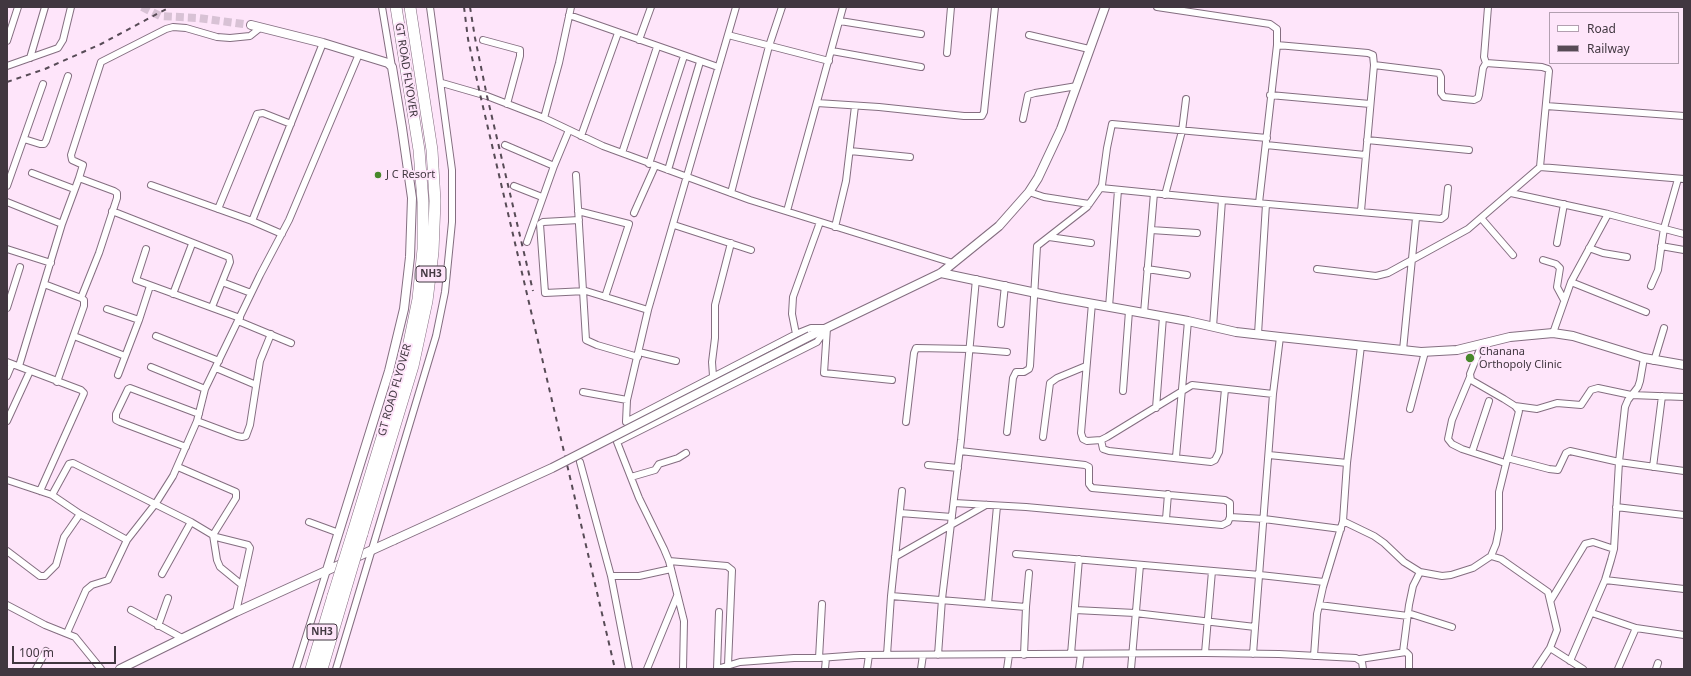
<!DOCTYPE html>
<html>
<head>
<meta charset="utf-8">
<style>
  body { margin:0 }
  #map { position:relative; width:1691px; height:676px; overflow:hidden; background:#fee5fa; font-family:"Noto Sans",sans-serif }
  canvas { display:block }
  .frame { position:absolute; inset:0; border:8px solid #413740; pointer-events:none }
  .legend { position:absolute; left:1549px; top:12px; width:130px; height:52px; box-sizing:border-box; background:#fee5fa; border:1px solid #b29fb0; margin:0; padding:5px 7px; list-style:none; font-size:12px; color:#413740 }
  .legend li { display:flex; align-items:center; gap:8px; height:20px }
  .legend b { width:20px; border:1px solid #b29fb0 }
  .scale { position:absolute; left:12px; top:646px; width:104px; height:18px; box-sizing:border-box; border:2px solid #413740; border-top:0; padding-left:5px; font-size:12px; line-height:14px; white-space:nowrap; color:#413740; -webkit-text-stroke:3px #fee5fa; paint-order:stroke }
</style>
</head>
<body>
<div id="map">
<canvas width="1691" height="676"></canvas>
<div class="frame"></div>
<ul class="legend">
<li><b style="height:5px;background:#fff"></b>Road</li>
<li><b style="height:5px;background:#574b56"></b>Railway</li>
</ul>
<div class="scale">100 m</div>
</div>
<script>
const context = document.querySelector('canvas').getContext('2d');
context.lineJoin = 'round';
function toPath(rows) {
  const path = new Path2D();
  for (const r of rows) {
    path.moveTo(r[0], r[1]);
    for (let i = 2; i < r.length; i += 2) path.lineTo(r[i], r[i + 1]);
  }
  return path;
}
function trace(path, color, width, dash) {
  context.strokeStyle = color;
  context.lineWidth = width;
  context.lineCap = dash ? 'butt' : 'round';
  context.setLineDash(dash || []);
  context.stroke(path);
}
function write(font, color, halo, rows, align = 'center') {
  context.font = font + ' "Noto Sans",sans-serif';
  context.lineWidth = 4;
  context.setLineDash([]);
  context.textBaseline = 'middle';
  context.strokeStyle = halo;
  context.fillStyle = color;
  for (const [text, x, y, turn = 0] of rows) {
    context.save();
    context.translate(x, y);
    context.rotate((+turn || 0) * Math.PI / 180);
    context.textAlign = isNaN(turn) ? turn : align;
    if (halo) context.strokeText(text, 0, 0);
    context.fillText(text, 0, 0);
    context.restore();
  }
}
trace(toPath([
  [142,7,160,16,198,18,251,25]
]), '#d8c2d5', 8, [8, 4]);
const street = toPath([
  [382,7,392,67],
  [736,7,648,310,627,400,626,422,796,334,811,328,826,328],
  [1157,7,1270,24,1277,29,1277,45,1259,203],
  [1488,7,1484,57,1486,63,1542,67,1548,69,1549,71,1540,167],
  [569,15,718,67],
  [840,21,921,34],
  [728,35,829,61],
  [1029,35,1089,49],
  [483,40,520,50,520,56,507,104],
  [639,40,651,7],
  [7,41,18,7],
  [1277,45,1368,53,1373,55,1374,65,1361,211],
  [832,51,921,67],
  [947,53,951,7],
  [30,58,45,7],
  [1374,65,1439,73,1441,77,1441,93,1444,97,1474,100,1478,98,1479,95,1483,68,1486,63],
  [7,66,58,48,63,40,71,7],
  [442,83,487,96,544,118,603,146,750,200,953,263],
  [1270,95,1370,104],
  [817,103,879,107,964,116,982,116,984,112,995,7],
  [1546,106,1684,116],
  [544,118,559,63,571,7],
  [1023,119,1028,95,1035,93,1077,86],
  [581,136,618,33],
  [24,139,40,144,44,144,46,141,68,76],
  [1367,140,1469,150],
  [505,145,554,166],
  [1266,145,1365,155],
  [850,151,910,157],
  [622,153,657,47],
  [649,164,684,56],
  [668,170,700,62],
  [32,173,74,189],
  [576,175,586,340,597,345,638,357],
  [79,178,83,165,72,160,71,155,101,62,166,29,173,27,186,28,217,37,230,38,250,36,260,28],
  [151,185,252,221],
  [7,186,43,84],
  [514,186,542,197],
  [1101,188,1222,200,1441,219,1445,216,1448,188],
  [1029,192,1044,197,1089,204],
  [731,193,769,46,782,7],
  [1511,193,1608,214,1684,234],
  [1165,195,1182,131,1186,99],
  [7,202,62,224],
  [218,209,257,114,263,113,291,124],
  [112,211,229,257,230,262,212,307],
  [578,211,629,224,605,297],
  [787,211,843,7],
  [634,213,655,166],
  [1481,218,1513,255],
  [579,220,543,222,540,224,545,293,586,291,648,310],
  [674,225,751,250],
  [835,227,846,181,855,106],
  [1151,230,1197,233],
  [282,234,252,221,323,43],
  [1049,237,1091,243],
  [527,242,554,166,569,130],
  [1557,243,1564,204],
  [1661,246,1684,250],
  [1589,248,1603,253,1627,257],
  [7,249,51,263],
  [146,249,136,280,240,318],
  [1543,260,1556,264,1560,268,1557,287,1564,300],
  [1147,269,1187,275],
  [1317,269,1376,276,1388,273,1468,229,1540,167,1684,179],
  [222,282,251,293],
  [1571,282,1646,312],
  [44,284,81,298],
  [1651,286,1658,270,1664,228,1678,179],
  [173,294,192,244],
  [1092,303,1081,433,1083,439,1087,441,1101,440,1107,437,1192,385,1273,394],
  [1109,307,1118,190],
  [7,308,20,267],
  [107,309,139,320],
  [1144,313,1154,193],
  [238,321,291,343],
  [1001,324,1005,285],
  [1213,327,1222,200],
  [827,328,824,373,892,380],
  [1553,333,1571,282,1608,214],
  [796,334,792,314,793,297,820,222],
  [1258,334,1266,204],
  [74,336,125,356],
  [156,336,219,361],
  [1482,344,1470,374,1471,380,1504,399,1515,406,1519,411,1499,492,1499,529,1496,544,1491,556],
  [1403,350,1416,218],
  [639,352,676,361],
  [1654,361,1664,328],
  [7,362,81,390,84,393,40,491],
  [19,366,62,224,79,178,114,191,117,193,117,198,99,253,81,298,84,300,84,306,57,382],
  [151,367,205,389],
  [216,368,256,385],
  [118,375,139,320,150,286],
  [7,376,12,364],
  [713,376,712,362,715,338,715,305,731,243],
  [1470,377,1452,420,1448,439,1452,444,1462,449,1505,463],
  [1123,391,1129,311],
  [583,392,627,400],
  [1515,406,1537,409,1557,403,1581,405,1591,390,1598,388,1631,395,1684,397],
  [1156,408,1163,317],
  [1410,409,1425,352],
  [7,421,30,371],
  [197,421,237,436,242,437,246,436,250,425,260,361,271,334],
  [906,422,914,353,916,348,970,349,1007,352],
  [1007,432,1013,378,1016,372,1024,372,1029,369,1030,366,1037,246,1087,207,1099,190,1102,185,1107,148,1112,124,1267,138],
  [1043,437,1050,383,1057,378,1086,366],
  [1101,440,1103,449,1109,451,1211,462,1215,460,1219,452,1225,389],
  [186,447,120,422,116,420,116,414,128,389,130,388,199,414],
  [1472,452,1489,401],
  [1269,455,1347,463],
  [1176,457,1188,321],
  [1507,458,1549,469,1558,470,1566,453,1570,451,1619,462,1684,471],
  [580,462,611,576,629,669],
  [928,465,958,468],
  [178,467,236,492,236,498,213,535,217,560,220,567,242,585],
  [1653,467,1662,396],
  [631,477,655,470,659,464,678,458,686,453],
  [7,480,52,495,80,514,127,540],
  [52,495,69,464,73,463,191,522,162,574],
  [954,503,1026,507,1222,525,1228,522,1230,517,1230,503,1225,500,1092,488,1089,484,1089,467,1085,465,960,451],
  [1616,507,1684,515],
  [900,513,952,517],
  [1230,517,1264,519,1341,529],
  [1166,519,1168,494],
  [1343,521,1374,536,1384,543,1404,562,1420,572,1442,576,1451,575,1473,568,1491,556,1501,559,1548,592,1557,630,1550,648,1583,669],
  [191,522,216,537,248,545,250,548,236,612],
  [309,522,339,533],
  [7,551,40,576,45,576,56,565,64,537,80,514],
  [1016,554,1260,575,1324,582],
  [895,557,986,505],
  [669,561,727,566,732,570,728,665],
  [611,576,639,576,671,569],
  [1605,580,1684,589],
  [891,596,1026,607],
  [1551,600,1585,544,1593,542,1614,549],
  [988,604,997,506],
  [7,605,45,625,75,637,101,669],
  [1319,605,1408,616],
  [131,610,182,638],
  [1075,610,1135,613,1255,627],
  [1408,613,1452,627],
  [1592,613,1636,628,1684,635],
  [158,626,168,598],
  [67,633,86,590,92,585,108,580,127,540,156,503,173,476,197,421,205,389,260,275,289,220,359,54],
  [1403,652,1409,605,1413,586,1420,572],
  [1205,653,1212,571],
  [1071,654,1079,559],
  [1253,654,1273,394,1280,337],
  [887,655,891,596,902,491],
  [938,655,942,599,961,440,976,279],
  [1024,655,1026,607,1029,573],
  [1314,656,1317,614,1323,587,1343,521,1347,463,1361,346],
  [819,658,822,604],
  [1360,659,1406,652,1409,655,1409,669],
  [1570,661,1605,580,1611,560,1614,549,1619,462,1625,407,1628,400,1638,387,1640,381,1644,358],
  [36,669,46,651],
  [296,669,327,570],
  [336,669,436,336,445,292,452,222,452,170,430,7],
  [647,669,677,596],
  [683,669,684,621,669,561,664,549,639,498,617,442,817,342,827,328],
  [717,669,740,662,794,658,819,658,860,655,1205,653,1279,654,1356,658,1362,662,1363,669],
  [717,669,719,612],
  [825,669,826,658],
  [867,669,869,655],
  [921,669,923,655],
  [1007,669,1009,655],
  [1079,669,1081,654],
  [1131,669,1140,565],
  [1536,669,1550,648],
  [1618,669,1636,628],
  [1656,669,1658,663]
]);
const secondary = toPath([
  [251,25,323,43,388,63,392,67,402,128,412,198,410,257,404,309,389,371,327,570],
  [941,273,1060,298,1188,321,1236,332,1280,337,1421,352,1457,350,1510,337,1553,333,1573,336,1644,358,1684,365],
  [810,336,941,273,999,226,1029,192,1038,178,1061,129,1105,7],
  [120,669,236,612,394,540]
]);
const highway = toPath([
  [353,532,405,362,418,299,423,249,423,202,419,150,396,7],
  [362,534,413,366,427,301,433,252,435,201,432,150,410,7],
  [311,669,333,596],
  [322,669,343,598]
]);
trace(street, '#846e80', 8);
trace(secondary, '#846e80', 10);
trace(highway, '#846e80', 12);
trace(street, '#fff', 6);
trace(secondary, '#fff', 8);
trace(highway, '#fff', 11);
trace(toPath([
  [464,7,468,39,480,94,615,669],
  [470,7,475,38,487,96,533,291],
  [7,82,45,69,101,44,170,7]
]), '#574b56', 2, [5, 5]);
const secondaryBridge = toPath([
  [394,540,552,468,810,336]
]);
const highwayBridge = toPath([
  [333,596,353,532],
  [343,598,362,534]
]);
trace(secondaryBridge, '#846e80', 10, []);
trace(highwayBridge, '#846e80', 12, []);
trace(secondaryBridge, '#fff', 8);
trace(highwayBridge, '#fff', 11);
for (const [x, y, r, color] of [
  [378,175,4,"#47882a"],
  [1470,358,5,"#47882a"]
]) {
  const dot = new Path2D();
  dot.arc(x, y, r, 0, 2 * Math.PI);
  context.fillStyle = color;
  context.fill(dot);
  trace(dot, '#fee5fa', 1.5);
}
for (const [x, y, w] of [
  [431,274,30],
  [322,632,30]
]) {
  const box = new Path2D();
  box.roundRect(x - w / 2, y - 8, w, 16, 3);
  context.fillStyle = '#fee5fa';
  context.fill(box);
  trace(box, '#413740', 1);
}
write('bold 10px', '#413740', null, [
  ["NH3",431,274],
  ["NH3",322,632]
]);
write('11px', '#413740', '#fee5fa', [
  ["GT ROAD FLYOVER",406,70,81],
  ["GT ROAD FLYOVER",395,390,-74]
]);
write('11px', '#413740', '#fee5fa', [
  ["J C Resort",386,175],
  ["Chanana",1479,352],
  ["Orthopoly Clinic",1479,365]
], 'left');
</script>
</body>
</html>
